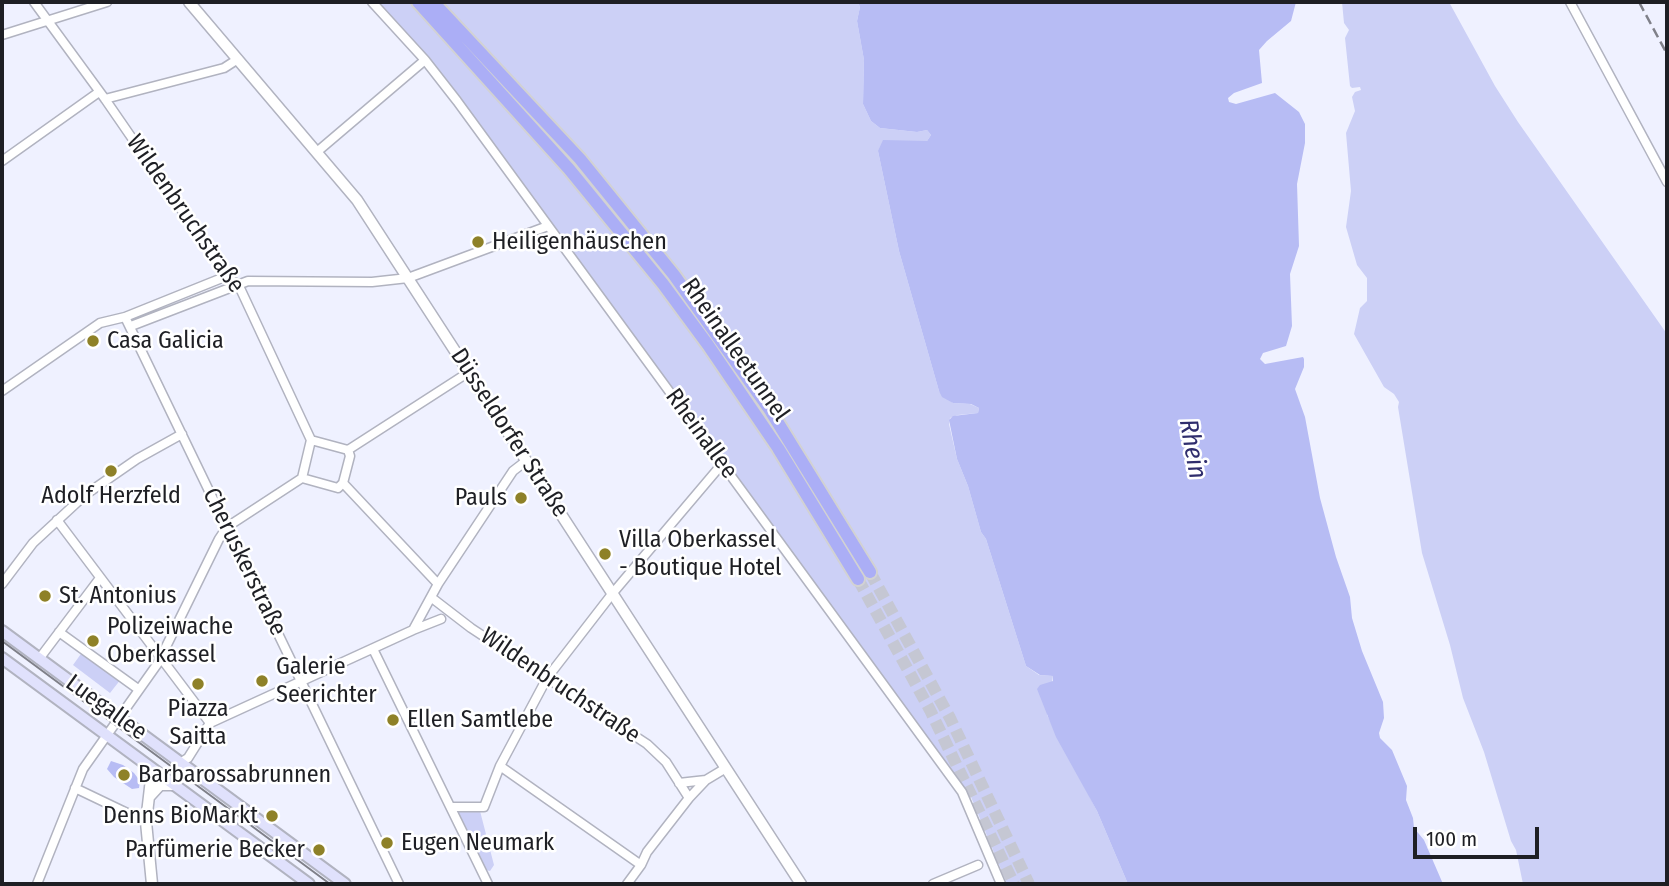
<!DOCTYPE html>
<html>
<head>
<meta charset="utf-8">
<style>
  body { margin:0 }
  #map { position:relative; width:1669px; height:886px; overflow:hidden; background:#eff1ff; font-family:"Fira Sans Condensed",sans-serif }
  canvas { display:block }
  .frame { position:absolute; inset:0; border:4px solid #1e1f24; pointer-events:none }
  .scale { position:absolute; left:1413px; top:827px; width:126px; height:32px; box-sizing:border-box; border:4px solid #1e1f24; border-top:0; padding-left:9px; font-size:21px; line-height:24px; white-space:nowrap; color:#1e1f24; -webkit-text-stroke:5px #fff; paint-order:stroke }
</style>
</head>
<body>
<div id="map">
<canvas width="1669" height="886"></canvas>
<div class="frame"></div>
<div class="scale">100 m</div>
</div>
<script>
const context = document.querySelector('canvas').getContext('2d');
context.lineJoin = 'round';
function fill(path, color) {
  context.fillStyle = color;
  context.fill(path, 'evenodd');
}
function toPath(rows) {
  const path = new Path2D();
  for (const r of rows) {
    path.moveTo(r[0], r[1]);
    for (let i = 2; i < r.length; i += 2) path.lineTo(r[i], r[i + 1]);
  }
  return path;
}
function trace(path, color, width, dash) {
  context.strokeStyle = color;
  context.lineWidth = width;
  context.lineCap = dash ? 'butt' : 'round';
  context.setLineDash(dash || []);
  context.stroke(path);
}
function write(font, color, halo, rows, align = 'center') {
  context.font = font + ' "Fira Sans Condensed",sans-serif';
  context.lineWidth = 5;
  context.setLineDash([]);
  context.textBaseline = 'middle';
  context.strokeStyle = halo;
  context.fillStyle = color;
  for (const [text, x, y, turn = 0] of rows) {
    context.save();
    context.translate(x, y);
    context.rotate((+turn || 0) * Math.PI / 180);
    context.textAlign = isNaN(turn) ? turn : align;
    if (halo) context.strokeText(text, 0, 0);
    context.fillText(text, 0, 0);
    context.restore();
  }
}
fill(toPath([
  [377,2,858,2,860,7,857,21,864,60,863,104,871,121,880,128,917,132,927,130,931,135,927,141,916,141,878,151,899,251,939,391,953,403,970,404,979,408,978,413,958,415,950,418,949,424,957,459,968,486,981,532,986,539,1026,666,1039,675,1053,676,1047,715,1097,811,1128,884,1007,884,971,797,722,459,491,140],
  [1342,2,1449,2,1495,86,1518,122,1667,334,1667,884,1523,884,1516,850,1511,841,1484,752,1463,698,1450,645,1422,553,1398,407,1399,402,1394,394,1384,387,1354,334,1360,308,1367,301,1367,278,1357,265,1346,227,1351,191,1346,133,1355,111,1352,97,1355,92,1361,90,1360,87,1352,88,1350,86,1345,38,1349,30,1344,23],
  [83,651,121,679,110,693,73,665],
  [459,811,480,811,494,865,490,871,486,870,458,813]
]), '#ccd0f6');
fill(toPath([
  [858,2,1296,2,1291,21,1267,41,1259,50,1262,83,1234,93,1228,98,1229,102,1236,104,1275,93,1299,112,1305,124,1305,143,1297,184,1299,246,1290,274,1292,326,1286,346,1263,353,1260,359,1265,364,1303,357,1304,359,1304,367,1295,389,1305,417,1320,498,1336,557,1350,597,1352,618,1362,651,1383,702,1384,718,1379,733,1380,738,1392,750,1407,786,1406,800,1413,818,1414,828,1424,840,1443,884,1128,884,1097,811,1056,737,1037,689,1040,685,1053,681,1053,676,1040,675,1026,666,986,539,981,532,968,486,957,459,949,420,953,416,978,413,979,408,971,404,953,403,942,397,939,391,899,251,878,151,883,140,927,141,931,135,927,130,917,132,880,128,871,121,863,104,864,60,857,21,860,7],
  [111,761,123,765,134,773,140,781,139,788,132,789,114,777,107,769]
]), '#b7bcf4');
trace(toPath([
  [870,572,950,718,1029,884],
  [858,579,930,710,1014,884]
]), '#c5c7d3', 12, [12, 6]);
const minor = toPath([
  [34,2,105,99,227,276,239,286,311,440],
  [372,2,425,60,457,101,962,792,1001,884],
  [1570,2,1667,182],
  [2,35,107,2],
  [105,99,224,68,238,59],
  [318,151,425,60],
  [2,161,99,92],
  [125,317,399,884],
  [131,326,248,281,372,282,408,278,548,226],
  [2,391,100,323,125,317,227,276],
  [311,440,348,450,350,456,343,483,338,488,302,478,311,440],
  [348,450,469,372],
  [343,483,438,584],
  [57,520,210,723],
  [2,584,33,543,85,495,137,459,182,434],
  [432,598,471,628,647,744,666,762,689,798],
  [413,630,441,619],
  [59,632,138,689],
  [373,649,488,884],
  [39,659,100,578],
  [180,763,188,758,210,723,413,630,438,584,513,471,526,461],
  [500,766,641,865],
  [679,783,706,780],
  [75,788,146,822],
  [451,807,484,807,500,766,547,678,612,594,722,464],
  [37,884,83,769,158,663,219,539,227,527,302,478],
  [627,884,641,865,647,852,689,798,706,780,726,768],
  [933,884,978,865]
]);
const tertiary = toPath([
  [189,2,357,200,801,884],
  [151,779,146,822,152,884],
  [149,797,160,785,175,785]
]);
const secondary = toPath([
  [2,631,345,884],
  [2,658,309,884]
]);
const trunk = toPath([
  [418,2,569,169,663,284,708,345,778,448,858,579],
  [433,2,580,159,674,275,770,410,870,572]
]);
trace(minor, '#b1b3c0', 11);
trace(tertiary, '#b1b3c0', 13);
trace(secondary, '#b1b3c0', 14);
trace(trunk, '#d2d2d3', 16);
trace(minor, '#fff', 8);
trace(tertiary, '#fff', 10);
trace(secondary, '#e0e1fc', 10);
trace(trunk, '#abaef6', 12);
trace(toPath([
  [2,641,330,884]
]), '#7f8089', 2);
trace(toPath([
  [1639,2,1667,54]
]), '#7f8089', 2.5, [10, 5]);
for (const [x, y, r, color] of [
  [478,242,7,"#8e8128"],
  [93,341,7,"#8e8128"],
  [111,471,7,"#8e8128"],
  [521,498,7,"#8e8128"],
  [605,554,7,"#8e8128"],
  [45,596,7,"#8e8128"],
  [93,641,7,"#8e8128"],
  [262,681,7,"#8e8128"],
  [198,684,7,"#8e8128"],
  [393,720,7,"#8e8128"],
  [124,775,7,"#8e8128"],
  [272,816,7,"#8e8128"],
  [387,843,7,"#8e8128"],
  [319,850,7,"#8e8128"]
]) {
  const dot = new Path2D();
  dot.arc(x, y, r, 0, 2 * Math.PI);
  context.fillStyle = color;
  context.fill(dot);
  trace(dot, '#fff', 2.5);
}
write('24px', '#1e1f24', '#fff', [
  ["Wildenbruchstraße",185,214,55],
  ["Rheinalleetunnel",735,350,55],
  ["Düsseldorfer Straße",509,433,57],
  ["Rheinallee",701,434,54],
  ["Cheruskerstraße",244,562,64],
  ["Wildenbruchstraße",560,686,34],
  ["Luegallee",106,708,36]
]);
write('24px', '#1e1f24', '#fff', [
  ["Heiligenhäuschen",492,242],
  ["Casa Galicia",107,341],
  ["Adolf Herzfeld",111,496,"center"],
  ["Pauls",507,498,"right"],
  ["Villa Oberkassel",619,540],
  ["- Boutique Hotel",619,568],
  ["St. Antonius",59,596],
  ["Polizeiwache",107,627],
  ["Oberkassel",107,655],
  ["Galerie",276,667],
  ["Seerichter",276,695],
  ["Piazza",198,709,"center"],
  ["Saitta",198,737,"center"],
  ["Ellen Samtlebe",407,720],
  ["Barbarossabrunnen",138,775],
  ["Denns BioMarkt",258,816,"right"],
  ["Eugen Neumark",401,843],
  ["Parfümerie Becker",305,850,"right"]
], 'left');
write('italic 26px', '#2f2d6d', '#fff', [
  ["Rhein",1192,449,80]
]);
</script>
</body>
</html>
